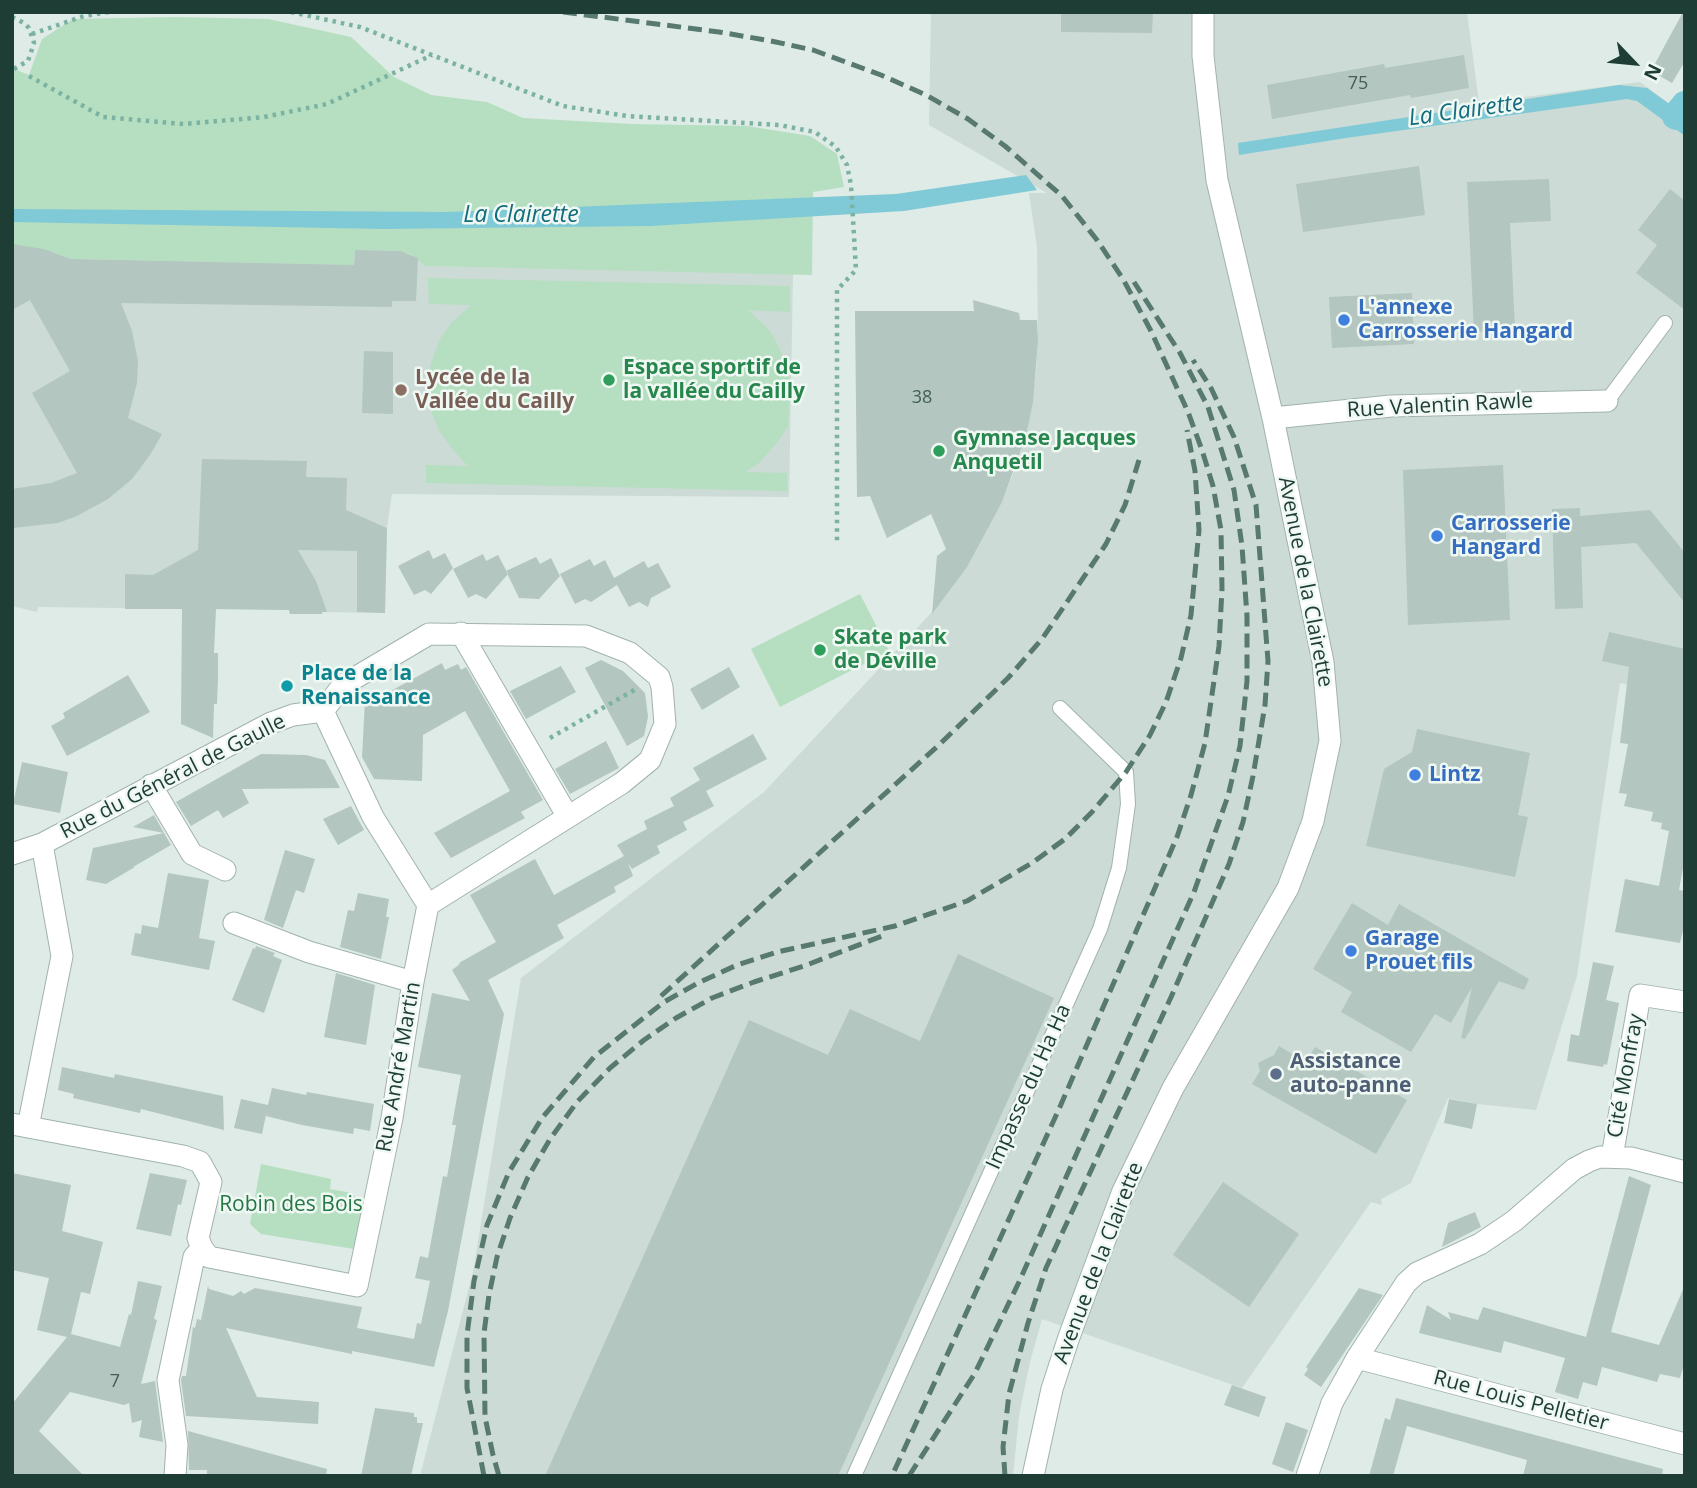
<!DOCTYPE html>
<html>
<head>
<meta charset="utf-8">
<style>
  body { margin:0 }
  #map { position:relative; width:1697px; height:1488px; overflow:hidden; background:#deebe6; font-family:"Open Sans",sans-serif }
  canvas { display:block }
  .frame { position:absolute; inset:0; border:14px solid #1e3d35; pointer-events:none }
  .north { position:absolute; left:1599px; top:28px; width:70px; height:70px; -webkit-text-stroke:5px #eff8f3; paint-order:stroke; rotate:116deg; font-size:19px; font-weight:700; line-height:28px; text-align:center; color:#1e3d35 }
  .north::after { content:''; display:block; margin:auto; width:24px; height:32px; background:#1e3d35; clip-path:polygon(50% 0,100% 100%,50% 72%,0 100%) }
</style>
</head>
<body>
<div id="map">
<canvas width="1697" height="1488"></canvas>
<div class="frame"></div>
<div class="north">N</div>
</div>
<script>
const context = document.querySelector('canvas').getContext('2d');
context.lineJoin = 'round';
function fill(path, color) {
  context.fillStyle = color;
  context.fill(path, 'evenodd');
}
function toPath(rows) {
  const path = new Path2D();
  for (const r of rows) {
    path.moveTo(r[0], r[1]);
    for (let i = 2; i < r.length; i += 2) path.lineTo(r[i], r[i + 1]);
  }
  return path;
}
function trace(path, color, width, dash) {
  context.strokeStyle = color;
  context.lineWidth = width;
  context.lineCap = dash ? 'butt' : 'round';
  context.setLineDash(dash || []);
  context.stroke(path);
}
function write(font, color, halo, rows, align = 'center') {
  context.font = font + ' "Open Sans",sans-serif';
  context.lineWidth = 5;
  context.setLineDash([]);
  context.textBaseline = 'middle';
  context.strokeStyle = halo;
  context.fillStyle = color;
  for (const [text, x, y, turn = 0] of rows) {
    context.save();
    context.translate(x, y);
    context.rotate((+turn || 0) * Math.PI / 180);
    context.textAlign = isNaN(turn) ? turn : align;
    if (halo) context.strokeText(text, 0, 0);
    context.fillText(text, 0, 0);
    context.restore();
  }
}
fill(toPath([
  [931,12,1467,12,1479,103,1640,82,1679,111,1685,105,1685,698,1620,683,1577,976,1536,1110,1477,1104,1448,1098,1411,1183,1381,1199,1382,1205,1371,1202,1242,1388,1042,1319,1030,1362,1019,1415,1013,1476,420,1476,473,1272,521,978,764,792,932,612,1002,502,1016,466,1026,436,1036,372,1038,341,1037,247,1029,193,1047,193,929,125],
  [12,245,44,249,71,259,354,264,355,250,390,250,410,254,425,266,793,273,789,497,392,494,387,528,385,613,323,612,322,614,290,614,289,610,38,607,37,612,12,606]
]), '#ccdbd5');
fill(toPath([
  [176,17,268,19,351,37,394,77,431,95,487,102,523,118,631,124,747,126,810,136,837,154,844,187,813,192,812,275,425,266,410,254,390,250,355,250,354,265,71,259,44,249,12,245,12,68,29,75,42,39,73,19],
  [428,278,790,286,790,312,748,310,771,332,789,369,789,409,788,426,779,440,758,464,745,472,787,473,787,491,426,483,426,465,468,466,453,450,440,432,432,414,427,390,431,363,440,339,452,322,471,305,429,304],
  [860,594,889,651,780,707,751,649],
  [261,1164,331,1179,330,1189,352,1193,363,1206,354,1249,261,1234,250,1224]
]), '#b5dfc0');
fill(toPath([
  [1619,85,1647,88,1685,115,1685,136,1637,101,1627,99,1346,138,1239,155,1238,143],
  [1026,175,1037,190,904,211,650,226,383,229,12,222,12,209,446,212,896,194]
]), '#80c9d7');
trace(toPath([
  [1676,116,1685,105]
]), '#80c9d7', 28);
fill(toPath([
  [1061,12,1153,12,1152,33,1061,32],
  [1683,12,1685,12,1685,61,1672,83,1651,71],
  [1464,55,1469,88,1411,98,1410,95,1272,119,1267,85,1384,64,1385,68],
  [1419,166,1425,215,1303,232,1296,184],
  [1549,179,1551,221,1510,223,1515,330,1474,332,1467,182],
  [1670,189,1685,201,1685,310,1636,273,1657,245,1638,230],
  [12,244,44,249,71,259,306,264,354,265,355,250,400,251,418,258,416,301,392,301,392,307,121,303,132,331,138,361,137,383,128,418,162,434,150,455,132,479,108,499,77,516,58,523,12,528,12,489,51,483,77,473,32,393,70,371,30,300,12,310],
  [1412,293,1414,344,1332,348,1329,297],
  [973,300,1019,313,1020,320,1037,320,1038,341,1033,402,1026,436,1002,502,967,567,932,614,937,556,946,549,931,514,887,538,870,496,857,497,855,311,974,311],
  [364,351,393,352,393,414,362,413],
  [202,459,307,461,306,477,347,478,346,510,387,528,385,613,357,612,357,551,298,550,316,581,327,612,322,612,322,614,290,614,289,610,216,609,214,653,218,653,218,679,217,704,214,704,213,738,181,724,182,609,125,609,125,574,153,575,198,550],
  [1503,465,1510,620,1408,625,1403,470],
  [1580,508,1580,516,1650,510,1685,553,1685,603,1636,543,1581,547,1583,608,1555,609,1552,509],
  [429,550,433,559,445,553,453,568,431,594,425,590,414,595,398,566],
  [483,554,486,561,498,555,508,574,486,599,476,594,468,598,453,569],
  [536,557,540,564,551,558,560,576,539,599,519,598,506,571],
  [590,559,594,566,605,560,614,578,644,561,648,568,658,563,671,587,651,598,648,607,639,602,629,607,616,583,617,585,591,602,585,599,575,604,560,574],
  [1609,632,1685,649,1685,857,1679,890,1685,891,1685,922,1680,943,1615,932,1625,879,1659,886,1669,831,1661,829,1662,823,1651,821,1653,812,1624,806,1627,794,1619,793,1628,744,1620,743,1629,667,1602,661],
  [601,660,623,671,645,693,648,717,644,736,627,746,585,668],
  [442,663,445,670,458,664,461,670,466,667,543,800,521,812,525,818,451,858,434,833,510,791,465,711,423,735,422,781,374,779,362,757,365,700,376,699],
  [561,666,576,692,526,719,510,691],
  [729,667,740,687,702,710,690,689],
  [128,675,150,712,67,756,51,726,65,718,63,713],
  [1417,729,1530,753,1518,815,1528,817,1515,877,1366,846,1384,769,1412,752],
  [753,734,767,759,706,791,714,806,683,822,687,830,657,846,660,853,632,869,628,863,633,876,614,887,616,892,557,925,564,938,488,980,504,1014,448,1311,434,1367,352,1351,352,1354,226,1328,257,1397,319,1402,318,1424,186,1416,181,1380,182,1376,186,1376,193,1327,195,1328,197,1319,201,1320,208,1286,209,1289,233,1296,241,1291,244,1294,255,1288,362,1307,357,1328,414,1339,417,1323,421,1324,430,1281,415,1278,420,1256,428,1258,443,1176,447,1177,456,1125,452,1125,461,1075,418,1067,432,993,470,1001,452,970,460,964,459,963,496,942,470,895,535,859,554,895,624,856,617,845,647,829,644,821,674,806,670,798,700,780,693,768],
  [606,741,619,768,570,794,555,769],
  [261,754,306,755,325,760,340,788,242,789,249,803,223,818,218,810,191,826,176,802],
  [22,762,68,772,60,813,13,804],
  [351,806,364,830,338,845,323,819],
  [154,815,164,833,133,827],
  [164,833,171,845,133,867,135,867,106,884,86,880,93,848],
  [285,850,315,859,304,893,296,890,283,928,264,920],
  [168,873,209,880,199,938,215,941,209,970,131,955,135,933,141,934,142,925,158,928],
  [358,893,389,899,386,917,389,917,381,959,340,947,348,910,354,911],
  [1352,903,1388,925,1399,904,1529,979,1524,990,1499,981,1465,1039,1461,1038,1472,987,1451,1023,1435,1014,1411,1052,1341,1012,1352,992,1313,969],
  [256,946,275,953,273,956,282,960,264,1013,232,1000,253,948,255,949],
  [958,954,1054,998,838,1476,545,1476,749,1020,828,1055,850,1009,920,1041],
  [1593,962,1614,966,1606,1000,1619,1003,1607,1065,1604,1064,1603,1067,1567,1061,1571,1034,1579,1036],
  [336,973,375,985,366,1045,324,1037],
  [1279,1046,1306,1062,1315,1047,1407,1100,1376,1154,1252,1084,1260,1071,1258,1063,1274,1055],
  [62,1067,114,1078,115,1074,223,1096,224,1130,141,1109,140,1113,73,1098,74,1094,58,1090],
  [272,1088,306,1095,307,1092,374,1104,370,1131,354,1128,353,1134,302,1125,266,1116,267,1110,262,1134,234,1128,241,1099,268,1105],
  [1449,1099,1477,1104,1472,1129,1444,1123],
  [12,1173,71,1185,62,1231,103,1242,90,1294,81,1292,71,1334,120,1347,129,1314,131,1315,138,1281,162,1286,154,1319,157,1320,141,1384,155,1381,163,1442,139,1437,142,1420,132,1423,129,1403,124,1405,70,1392,39,1431,84,1476,12,1476,12,1404,67,1337,37,1330,49,1278,12,1270],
  [150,1173,187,1180,181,1205,178,1204,171,1236,136,1229],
  [1629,1176,1651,1185,1611,1332,1659,1345,1685,1285,1685,1361,1680,1378,1660,1374,1657,1382,1602,1367,1597,1386,1583,1382,1578,1399,1555,1392,1565,1358,1504,1341,1501,1353,1419,1333,1427,1305,1451,1320,1448,1312,1478,1320,1483,1307,1586,1337],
  [1223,1182,1299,1234,1249,1307,1173,1255],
  [1475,1212,1481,1227,1442,1247,1448,1223],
  [1359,1288,1383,1295,1321,1387,1304,1375,1308,1369,1306,1367],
  [1232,1385,1266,1397,1259,1417,1224,1405],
  [1396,1398,1663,1469,1662,1476,1523,1476,1527,1460,1407,1426,1393,1476,1369,1476,1385,1418,1390,1420],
  [375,1408,414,1413,414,1417,417,1417,417,1423,423,1423,411,1476,361,1476],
  [1286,1422,1308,1430,1293,1472,1272,1464],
  [188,1431,327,1469,326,1476,207,1476,207,1470,189,1470]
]), '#b3c6bf');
const lane = toPath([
  [1607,401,1665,323],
  [854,1476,1100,929,1119,868,1128,804,1126,772,1060,708]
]);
const street = toPath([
  [1273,418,1391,406,1607,401],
  [461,633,568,817],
  [151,785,192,854,225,870],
  [12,854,42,844,271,723,293,715,323,711,343,685,429,634,586,636,630,653,659,677,662,687,665,724,650,760,622,783,428,905],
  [234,923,309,952,413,982],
  [12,1124,183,1156,200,1162,211,1182,198,1238,202,1248,194,1257,168,1380,177,1445,175,1476],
  [28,1127,62,956,42,844],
  [1612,1157,1640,995,1685,1002],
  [202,1248,209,1257,357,1286,392,1118,413,982,428,905,373,817,323,711],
  [1357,1358,1685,1444],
  [1033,1476,1052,1389,1069,1337,1123,1191,1173,1088,1288,888,1313,821,1330,741,1323,662,1273,418,1217,180,1203,56,1203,12],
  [1307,1476,1332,1403,1357,1358,1406,1283,1417,1273,1480,1244,1514,1221,1574,1169,1589,1161,1600,1157,1631,1158,1685,1172]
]);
trace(lane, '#a1b3ad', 16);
trace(street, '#a1b3ad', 23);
trace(toPath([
  [291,12,360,27,563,106,627,116,779,125,815,132,836,147,847,165,851,185,856,270,837,290,837,542],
  [12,17,24,23,29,28,34,43,28,61,12,70],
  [32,34,84,16,109,12],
  [29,76,103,117,184,124,264,117,327,104,432,55],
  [550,738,636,689]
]), '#7bb2a1', 4.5, [3.5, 5]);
trace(lane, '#fff', 14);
trace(street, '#fff', 21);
trace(toPath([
  [563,12,719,32,771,41,813,50,881,75,926,95,968,119,1005,146,1062,196,1097,240,1123,279,1151,331,1188,412,1202,450,1213,486,1221,530,1222,589,1219,646,1205,743,1191,795,1177,837,1059,1109,892,1476],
  [661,996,940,744,1008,678,1042,639,1106,544,1125,505,1139,460],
  [484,1476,467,1388,467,1335,474,1281,487,1225,509,1172,542,1118,594,1057,664,1002,698,983,737,965,777,952,895,926,967,901,1032,863,1065,839,1092,812,1126,772,1150,735,1166,702,1181,658,1191,615,1199,530,1195,471,1187,430],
  [499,1476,493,1455,485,1417,484,1333,489,1295,497,1257,510,1218,528,1177,550,1139,577,1102,610,1068,644,1040,676,1018,712,998,754,982,804,966,882,936],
  [909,1476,975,1373,1019,1282,1194,892,1228,796,1240,746,1247,681,1247,616,1242,546,1234,490,1208,407,1180,353,1134,282],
  [1005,1476,1003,1447,1009,1394,1028,1323,1046,1268,1172,995,1229,864,1243,822,1253,776,1265,705,1268,661,1256,505,1234,437,1211,388,1193,360]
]), '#587970', 5, [14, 7]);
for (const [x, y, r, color] of [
  [1344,320,7,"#3f7fe0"],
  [609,380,7,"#2e9e5b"],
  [401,390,7,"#8d6e63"],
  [939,451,7,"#2e9e5b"],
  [1437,536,7,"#3f7fe0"],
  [820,650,7,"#2e9e5b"],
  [287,686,7,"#0f9aa8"],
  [1415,775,7,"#3f7fe0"],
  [1351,951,7,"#3f7fe0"],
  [1276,1074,7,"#5c6f8a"]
]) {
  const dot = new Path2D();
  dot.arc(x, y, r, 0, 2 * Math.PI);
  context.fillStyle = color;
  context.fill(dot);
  trace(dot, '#eff8f3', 2.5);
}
write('18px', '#435f58', null, [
  ["75",1358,84],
  ["38",922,398],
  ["7",115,1382]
]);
write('bold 21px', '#366cbe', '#eff8f3', [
  ["L'annexe",1358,308],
  ["Carrosserie Hangard",1358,332],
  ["Carrosserie",1451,524],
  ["Hangard",1451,548],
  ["Lintz",1429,775],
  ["Garage",1365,939],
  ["Prouet fils",1365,963]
], 'left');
write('bold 21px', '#27864d', '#eff8f3', [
  ["Espace sportif de",623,368],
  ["la vallée du Cailly",623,392],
  ["Gymnase Jacques",953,439],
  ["Anquetil",953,463],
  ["Skate park",834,638],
  ["de Déville",834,662]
], 'left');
write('bold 21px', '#785e54', '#eff8f3', [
  ["Lycée de la",415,378],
  ["Vallée du Cailly",415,402]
], 'left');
write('21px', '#1e3d35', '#eff8f3', [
  ["Rue Valentin Rawle",1440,406,-3],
  ["Avenue de la Clairette",1305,582,79],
  ["Rue du Général de Gaulle",173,777,-27],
  ["Rue André Martin",399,1067,-80],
  ["Cité Monfray",1626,1076,-80],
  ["Impasse du Ha Ha",1029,1087,-66],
  ["Avenue de la Clairette",1099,1263,-69],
  ["Rue Louis Pelletier",1521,1401,15]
]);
write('bold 21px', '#0d838f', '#eff8f3', [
  ["Place de la",301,674],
  ["Renaissance",301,698]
], 'left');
write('bold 21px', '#4e5e75', '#eff8f3', [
  ["Assistance",1290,1062],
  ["auto-panne",1290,1086]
], 'left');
write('21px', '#257745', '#eff8f3', [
  ["Robin des Bois",291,1205]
]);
write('italic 23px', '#136b7e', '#eff8f3', [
  ["La Clairette",1466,111,-8],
  ["La Clairette",521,215]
]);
</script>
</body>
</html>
